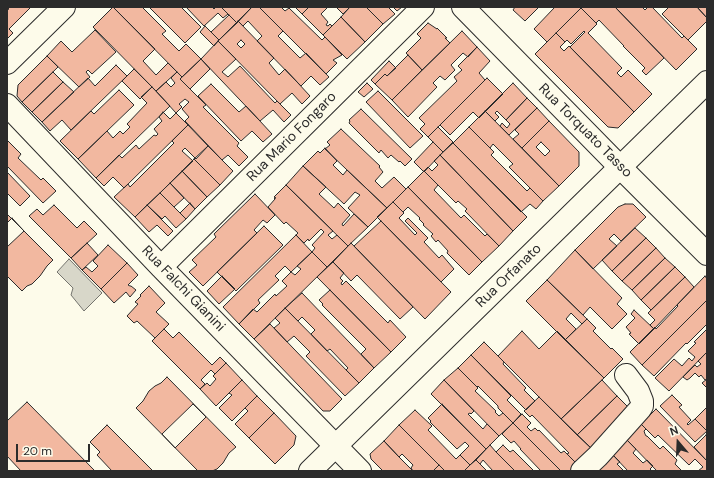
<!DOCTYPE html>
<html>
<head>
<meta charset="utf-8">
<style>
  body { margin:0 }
  #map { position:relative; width:714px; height:478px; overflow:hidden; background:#fdfbea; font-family:"DM Sans",sans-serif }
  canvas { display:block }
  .frame { position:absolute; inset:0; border:8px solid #2b2b2b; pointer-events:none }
  .north { position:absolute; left:658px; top:422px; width:40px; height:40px; -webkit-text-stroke:3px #fdfbea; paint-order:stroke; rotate:341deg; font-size:11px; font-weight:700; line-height:16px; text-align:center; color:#2b2b2b }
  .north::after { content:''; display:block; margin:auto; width:14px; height:18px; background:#2b2b2b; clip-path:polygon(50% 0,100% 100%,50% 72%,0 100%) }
  .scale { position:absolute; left:16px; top:444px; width:74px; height:18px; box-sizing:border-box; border:2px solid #2b2b2b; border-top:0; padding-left:5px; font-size:12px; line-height:14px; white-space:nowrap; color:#2b2b2b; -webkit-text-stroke:3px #fdfbea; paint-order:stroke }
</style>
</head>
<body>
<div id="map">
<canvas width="714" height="478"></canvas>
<div class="frame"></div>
<div class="north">N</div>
<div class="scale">20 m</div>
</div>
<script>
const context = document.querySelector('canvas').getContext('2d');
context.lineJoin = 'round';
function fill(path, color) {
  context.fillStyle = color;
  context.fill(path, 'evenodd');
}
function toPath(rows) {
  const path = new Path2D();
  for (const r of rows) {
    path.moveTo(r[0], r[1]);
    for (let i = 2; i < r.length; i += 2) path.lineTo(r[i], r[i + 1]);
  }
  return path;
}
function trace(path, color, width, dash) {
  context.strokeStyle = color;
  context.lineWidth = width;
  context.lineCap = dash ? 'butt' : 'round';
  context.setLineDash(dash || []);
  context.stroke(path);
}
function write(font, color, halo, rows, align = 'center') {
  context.font = font + ' "DM Sans",sans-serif';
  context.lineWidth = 3;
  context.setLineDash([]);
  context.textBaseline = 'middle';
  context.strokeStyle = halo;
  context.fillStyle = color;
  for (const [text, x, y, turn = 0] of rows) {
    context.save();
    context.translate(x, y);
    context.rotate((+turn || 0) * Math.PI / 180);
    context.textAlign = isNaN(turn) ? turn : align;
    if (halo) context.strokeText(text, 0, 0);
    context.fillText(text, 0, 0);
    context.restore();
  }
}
const water = toPath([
  [69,259,102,293,84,311,71,295,73,288,57,272,69,259]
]);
fill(water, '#d8d7c9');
trace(water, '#74746e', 1);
const building = toPath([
  [7,7,31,7,9,29,13,33,7,39,7,10,9,9,7,7],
  [113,7,155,49,143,61,156,75,168,63,177,72,156,91,93,27,113,7],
  [113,7,142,7,166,31,162,34,179,51,186,44,201,59,182,77,113,7],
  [149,7,181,7,201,27,185,43,149,7],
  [186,7,212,7,214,9,216,7,221,7,228,14,223,18,218,13,204,26,186,7],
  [221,7,252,7,237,23,221,7],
  [252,7,259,7,283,31,278,36,300,58,306,53,329,77,320,85,311,76,301,86,257,41,262,36,248,21,243,26,238,21,252,7],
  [259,7,281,7,285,11,289,8,322,40,325,37,342,55,333,60,337,63,326,74,259,7],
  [295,7,309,7,302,14,295,7],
  [309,7,328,7,321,14,328,22,326,25,328,26,330,24,332,26,323,35,302,14,309,7],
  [336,7,350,7,343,14,336,7],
  [350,7,366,7,383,24,365,42,341,17,350,7],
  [366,7,388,7,395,14,383,24,366,7],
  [393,7,402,7,397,11,393,7],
  [515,7,539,7,525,21,513,10,515,7],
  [555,7,582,7,547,42,534,29,555,7],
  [582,7,615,7,664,58,646,75,642,71,645,68,623,46,624,46,599,20,596,23,581,8,582,7],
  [615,7,642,7,645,10,648,7,652,7,682,38,684,36,697,49,676,70,615,7],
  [667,7,697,7,707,18,707,21,688,40,662,14,668,8,667,7],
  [697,7,707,7,707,18,697,7],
  [581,8,597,24,588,33,622,68,617,73,621,77,628,70,652,94,634,112,570,47,585,32,584,31,571,44,567,40,565,42,556,33,581,8],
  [229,15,237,23,219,40,211,32,229,15],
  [341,17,365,42,347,59,323,35,341,17],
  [238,21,274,58,269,63,279,75,285,69,310,96,302,104,292,93,280,104,218,41,238,21],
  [241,40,245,44,241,48,237,44,241,40],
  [428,23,437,29,437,28,447,38,445,38,450,43,422,70,406,53,421,38,417,34,428,23],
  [205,26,219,40,214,46,200,32,205,26],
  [95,30,116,52,92,74,88,70,86,72,90,77,79,87,47,56,61,41,72,52,95,30],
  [462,31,477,47,468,57,463,53,451,65,455,70,445,80,440,76,433,83,437,87,408,117,392,100,462,31],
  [556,33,565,42,560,47,564,51,569,46,634,112,618,128,608,127,535,54,556,33],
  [218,41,236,59,222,72,228,77,240,66,275,103,277,101,291,115,284,122,273,110,260,121,201,59,218,41],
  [477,47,490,61,479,73,485,80,428,137,420,129,425,124,419,118,457,81,454,77,462,70,458,66,477,47],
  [408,55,422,70,392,100,375,84,385,74,387,76,408,55],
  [47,56,58,67,22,102,17,96,18,85,47,56],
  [201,59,210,69,190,89,180,79,201,59],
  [389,61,396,68,387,76,385,74,375,84,371,80,389,61],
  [116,65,127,76,71,130,62,120,50,131,42,122,88,78,95,86,116,65],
  [134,69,152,87,140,99,122,81,134,69],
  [53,72,63,82,32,112,22,102,53,72],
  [177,72,182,77,180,79,206,105,203,107,239,143,237,146,248,157,239,166,228,155,222,160,185,121,189,117,182,109,189,102,185,99,179,104,182,107,176,113,156,91,166,82,171,87,175,83,171,78,177,72],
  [487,78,503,94,479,118,473,112,450,135,440,125,487,78],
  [63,82,74,92,42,122,32,112,63,82],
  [367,83,373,89,364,97,358,92,367,83],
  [513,83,527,98,506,120,497,111,495,113,499,117,495,121,485,111,513,83],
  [211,84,239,112,246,106,272,134,263,142,252,131,241,141,198,96,211,84],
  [152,87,170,106,96,178,78,159,107,131,113,138,120,131,123,134,130,127,127,124,147,103,141,97,152,87],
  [119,90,134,105,78,159,60,141,91,111,94,114,119,90],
  [378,91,423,136,410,148,366,102,378,91],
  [527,98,537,108,509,135,500,126,502,123,507,128,510,124,506,120,527,98],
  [537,108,549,121,522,148,513,139,519,134,515,130,537,108],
  [361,109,412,159,405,166,400,161,399,162,391,155,388,158,381,150,379,153,349,123,350,121,349,120,361,109],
  [485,111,559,186,543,201,509,167,513,164,493,144,490,148,469,127,485,111],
  [163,112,170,119,176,113,188,125,124,188,113,177,104,186,96,178,119,155,122,158,136,145,139,149,154,135,156,136,158,134,154,129,162,121,159,117,163,112],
  [549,121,579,152,579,166,559,186,522,148,549,121],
  [541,142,550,151,545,156,536,147,541,142],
  [188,125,208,146,196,159,185,148,182,151,193,161,135,217,114,197,128,184,130,187,174,143,172,141,188,125],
  [438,127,453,142,443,152,428,137,438,127],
  [469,127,494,152,491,155,527,191,530,188,543,201,536,209,530,204,521,212,453,143,469,127],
  [341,129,380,166,379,167,383,172,375,181,382,188,394,177,406,189,387,208,325,149,330,145,327,142,341,129],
  [7,140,21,154,18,158,41,180,43,178,56,191,43,203,7,166,7,140],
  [433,142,443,152,424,172,414,162,433,142],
  [453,143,527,217,513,231,440,155,453,143],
  [208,146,233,171,220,185,194,159,208,146],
  [325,148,337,161,333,165,343,175,347,170,387,208,368,227,348,208,360,195,355,192,344,204,303,166,318,151,320,153,325,148],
  [440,155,513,231,499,246,465,211,467,209,458,201,456,203,424,171,428,167,432,171,438,165,434,161,440,155],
  [194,159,220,185,207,197,182,171,194,159],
  [303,166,326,187,319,194,334,208,338,203,350,215,342,224,343,226,354,214,368,227,348,246,286,185,303,166],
  [182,171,207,197,195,209,170,183,182,171],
  [424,171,438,185,434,190,461,218,464,215,485,236,487,234,499,246,482,262,408,187,424,171],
  [7,172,30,196,20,206,7,193,7,172],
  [170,183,184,198,174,207,160,193,170,183],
  [286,185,333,231,328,235,332,239,337,235,348,246,327,267,312,252,315,248,312,245,324,232,321,229,309,241,308,239,304,243,296,235,298,233,286,222,284,224,268,207,275,199,274,198,276,198,274,197,286,185],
  [408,187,482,262,469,275,447,253,448,251,438,240,436,242,431,236,433,234,423,225,424,224,419,219,420,218,408,207,403,212,393,202,408,187],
  [160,193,186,219,176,228,165,216,162,219,147,205,160,193],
  [255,194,275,215,267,223,263,220,254,230,257,233,203,286,189,272,197,265,192,260,216,237,214,234,255,194],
  [393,202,404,213,399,218,415,235,417,233,405,221,408,218,428,238,424,242,439,258,442,255,454,269,441,282,377,217,393,202],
  [190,203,195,209,186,219,180,213,190,203],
  [625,204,633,204,646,217,621,241,614,234,609,239,617,246,593,269,575,250,618,207,625,204],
  [54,205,77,228,84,221,97,234,71,258,29,216,37,209,43,215,54,205],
  [147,205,173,231,168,236,157,225,149,232,135,217,147,205],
  [7,214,53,260,47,266,40,276,32,284,27,286,22,291,7,276,7,214],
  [12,218,24,231,7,247,7,223,12,218],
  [381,221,451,292,425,319,354,246,381,221],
  [264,226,283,245,236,291,217,272,264,226],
  [635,228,646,238,612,271,602,260,635,228],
  [296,235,312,252,291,272,285,266,275,276,279,280,258,300,260,303,239,324,223,307,296,235],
  [646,238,656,248,622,281,612,271,646,238],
  [87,243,98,255,82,270,71,258,87,243],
  [351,243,413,307,400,319,357,275,351,281,333,262,351,243],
  [108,245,127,263,101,289,82,270,86,267,92,272,98,266,93,261,108,245],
  [656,248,665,258,632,290,622,281,656,248],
  [575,250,622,298,617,304,627,314,612,329,590,307,583,315,547,280,575,250],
  [312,252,327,267,254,339,239,324,253,309,257,312,275,294,276,296,287,286,282,281,291,272,295,275,301,269,297,266,312,252],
  [665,258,675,267,641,300,632,290,665,258],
  [333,262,344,273,340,278,343,281,341,283,342,285,346,281,388,323,390,320,406,337,391,352,317,277,333,262],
  [127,263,138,275,128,285,130,286,131,286,136,290,130,297,126,292,114,303,101,289,127,263],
  [675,267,685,277,651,310,641,300,675,267],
  [222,276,235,289,219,304,207,291,222,276],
  [705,276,707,279,707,300,642,365,630,352,655,327,656,329,678,306,677,305,705,276],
  [685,277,694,287,654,329,650,325,655,320,648,313,685,277],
  [547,280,587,319,582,324,571,313,566,319,576,329,565,340,526,301,547,280],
  [149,286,165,303,156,312,169,324,155,338,137,321,134,323,127,316,138,304,135,302,141,296,140,295,149,286],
  [330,290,391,352,374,368,361,354,366,349,322,305,323,304,319,300,330,290],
  [302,293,374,368,359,383,346,370,348,368,330,349,327,351,311,334,315,330,302,317,298,321,285,308,302,293],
  [707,300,707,324,687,344,686,343,654,376,642,365,707,300],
  [285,308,359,383,345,396,306,356,310,352,294,336,287,342,274,328,280,323,275,318,285,308],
  [634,310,654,329,639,344,629,334,631,333,626,327,635,318,631,314,634,310],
  [587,319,596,328,593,331,611,349,612,348,623,359,604,378,565,340,587,319],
  [270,324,342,399,330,411,323,411,254,339,270,324],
  [164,329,173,338,179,332,212,365,220,357,226,363,215,374,211,370,201,380,205,384,200,389,152,341,164,329],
  [707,329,707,352,669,391,655,378,674,359,682,366,689,358,692,361,695,357,688,351,696,343,694,342,707,329],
  [522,331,539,349,557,331,604,378,561,419,498,356,522,331],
  [484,342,504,362,503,364,526,388,524,390,535,401,526,410,471,355,484,342],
  [707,352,707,379,705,380,701,375,699,377,695,373,690,378,687,380,683,377,695,365,697,367,701,364,698,361,707,352],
  [471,355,511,396,507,400,521,414,513,423,498,408,498,406,478,386,477,387,458,368,471,355],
  [226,363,242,380,216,406,200,389,207,383,210,386,216,379,213,376,226,363],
  [458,368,478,388,475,391,496,411,495,412,499,416,503,413,513,423,499,436,444,380,458,368],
  [167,377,236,447,229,453,223,463,217,469,212,471,198,471,136,408,143,401,149,391,155,386,161,383,167,377],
  [707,379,707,388,702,383,707,379],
  [242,380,257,396,232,421,219,408,232,395,229,393,242,380],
  [444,380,474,411,471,414,470,413,468,414,483,429,487,424,499,436,486,449,431,394,444,380],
  [602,380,617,396,577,435,561,419,602,380],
  [672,395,682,405,679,407,691,420,687,424,688,425,695,419,707,431,695,442,660,406,672,395],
  [257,396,274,413,249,438,235,424,248,411,245,408,257,396],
  [617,396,631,410,593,450,577,435,617,396],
  [539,397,593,450,578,465,567,454,569,453,532,415,530,417,524,411,539,397],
  [27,402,95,471,21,471,7,456,7,421,27,402],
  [193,404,206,417,175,448,162,434,193,404],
  [442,404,486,449,470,465,460,455,469,446,465,442,457,449,430,422,431,421,428,418,442,404],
  [707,407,707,431,695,419,707,407],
  [656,409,707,461,707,471,698,471,703,467,695,459,689,465,658,435,655,438,641,424,656,409],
  [415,410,432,426,428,430,456,459,460,455,470,465,464,471,445,471,399,425,415,410],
  [274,413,296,436,294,445,275,464,249,438,274,413],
  [522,414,531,423,527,427,531,431,535,428,538,431,539,430,561,453,564,451,578,465,571,471,561,471,513,423,522,414],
  [513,423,561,471,541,471,520,449,521,449,514,441,511,443,502,434,513,423],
  [641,424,646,429,644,431,645,434,646,436,647,436,660,449,663,446,677,460,675,464,682,471,657,471,626,439,641,424],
  [107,425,153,471,112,471,97,455,100,452,90,442,107,425],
  [399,425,439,465,433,471,413,471,411,468,413,465,402,454,399,457,384,441,399,425],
  [706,435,707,436,707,461,694,447,706,435],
  [626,439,636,449,633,453,643,463,647,460,653,466,650,469,652,471,628,471,611,453,626,439],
  [384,441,399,457,413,471,383,471,371,459,370,454,384,441],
  [490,445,496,452,515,471,493,471,483,460,480,464,476,460,490,445],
  [503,445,510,452,513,450,534,471,515,471,496,452,503,445],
  [611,453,620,462,617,464,624,471,599,471,596,468,611,453],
  [476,460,487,471,464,471,470,465,476,460],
  [439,465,445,471,433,471,439,465]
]);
fill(building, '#f2b8a0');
trace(building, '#2b2b2b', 1);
const minor = toPath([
  [463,7,620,167,707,254],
  [7,63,64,7],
  [7,105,161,267,360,471],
  [161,267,423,7],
  [582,471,598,456,640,409,642,406,642,401,638,391,626,375]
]);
const major = toPath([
  [310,471,707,82]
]);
trace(minor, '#2b2b2b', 24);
trace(major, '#2b2b2b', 24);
trace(minor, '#fdfbea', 22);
trace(major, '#fdfbea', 22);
write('14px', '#2b2b2b', '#fdfbea', [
  ["Rua Torquato Tasso",585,131,45],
  ["Rua Mario Fongaro",292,137,-45],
  ["Rua Orfanato",509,276,-44],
  ["Rua Falchi Gianini",183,289,46]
]);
</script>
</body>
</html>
